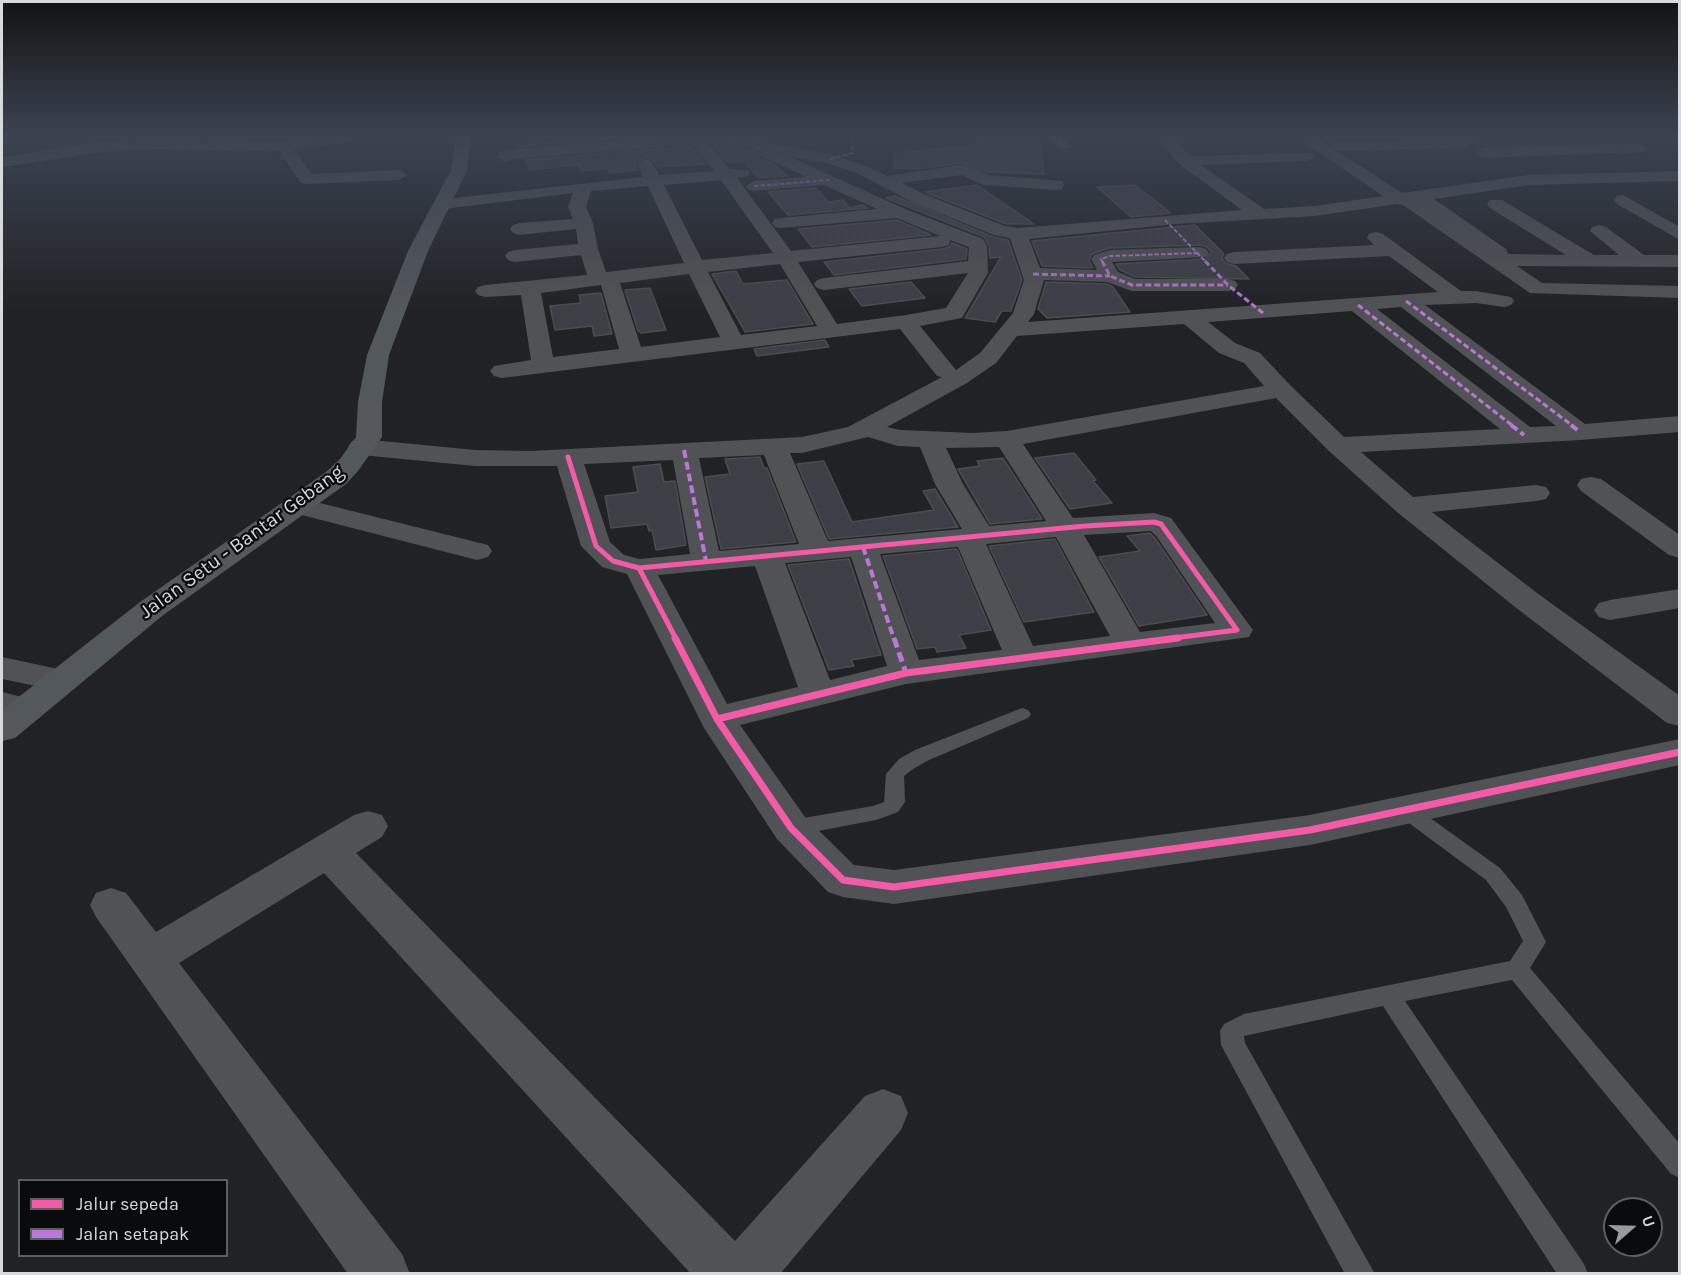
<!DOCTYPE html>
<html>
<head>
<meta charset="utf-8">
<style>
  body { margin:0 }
  #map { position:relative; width:1681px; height:1275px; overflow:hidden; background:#202225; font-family:Karla,sans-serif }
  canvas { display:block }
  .frame { position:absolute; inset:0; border:3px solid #d7dadd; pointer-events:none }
  .legend { position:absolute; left:18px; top:1179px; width:210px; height:78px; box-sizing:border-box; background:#0a0b0d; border:2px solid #5c5e60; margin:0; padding:8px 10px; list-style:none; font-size:18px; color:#d7dadd }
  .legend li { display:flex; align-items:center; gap:12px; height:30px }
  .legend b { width:30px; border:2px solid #5c5e60 }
  .north { position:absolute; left:1603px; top:1197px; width:60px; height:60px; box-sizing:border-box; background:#0a0b0d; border:2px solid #5c5e60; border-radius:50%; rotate:70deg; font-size:16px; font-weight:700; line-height:24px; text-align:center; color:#d7dadd }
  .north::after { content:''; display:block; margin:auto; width:21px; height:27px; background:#979a9d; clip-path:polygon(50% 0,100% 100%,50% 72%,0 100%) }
</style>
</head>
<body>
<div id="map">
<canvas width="1681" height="1275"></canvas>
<div class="frame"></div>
<ul class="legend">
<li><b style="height:8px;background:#f35aa7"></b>Jalur sepeda</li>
<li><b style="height:8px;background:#ba77d6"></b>Jalan setapak</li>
</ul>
<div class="north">U</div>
</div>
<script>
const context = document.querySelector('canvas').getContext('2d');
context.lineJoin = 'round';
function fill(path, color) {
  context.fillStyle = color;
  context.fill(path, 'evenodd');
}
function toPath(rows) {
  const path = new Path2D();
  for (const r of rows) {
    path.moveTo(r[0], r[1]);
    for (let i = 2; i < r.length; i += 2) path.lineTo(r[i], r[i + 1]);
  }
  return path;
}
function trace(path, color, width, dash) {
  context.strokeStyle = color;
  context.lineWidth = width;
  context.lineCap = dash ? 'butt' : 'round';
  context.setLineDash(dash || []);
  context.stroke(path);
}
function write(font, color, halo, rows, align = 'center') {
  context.font = font + ' Karla,sans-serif';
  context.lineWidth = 4.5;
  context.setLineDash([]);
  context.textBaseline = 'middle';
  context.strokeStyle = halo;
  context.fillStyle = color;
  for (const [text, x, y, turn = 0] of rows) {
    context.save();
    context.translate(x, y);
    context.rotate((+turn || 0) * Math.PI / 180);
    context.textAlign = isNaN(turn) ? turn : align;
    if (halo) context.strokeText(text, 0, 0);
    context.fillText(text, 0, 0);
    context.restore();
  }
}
const building = toPath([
  [615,136,641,136,518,146,555,142,615,136],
  [705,136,717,136,720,141,762,154,763,159,774,164,787,176,758,178,745,161,728,163,705,136],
  [971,136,1025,136,1041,147,1044,174,986,172,961,163,918,169,894,168,894,153,984,145,971,136],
  [691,146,706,164,657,167,653,160,646,157,635,163,637,170,610,173,607,168,582,171,578,165,530,170,525,160,691,146],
  [977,185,1034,224,1006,224,925,192,977,185],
  [1135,185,1171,213,1131,217,1097,187,1135,185],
  [816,188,828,202,843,200,849,208,862,205,868,208,788,215,768,192,816,188],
  [895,196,993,237,1008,240,1022,280,1011,311,1002,311,995,322,965,318,1001,257,990,258,989,246,984,237,886,198,895,196],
  [897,220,931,235,812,247,798,229,897,220],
  [1195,225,1224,254,1222,258,1225,263,1236,266,1249,279,1135,277,1120,270,1116,264,1206,259,1211,252,1207,247,1200,245,1109,248,1092,254,1089,260,1093,268,1042,266,1032,241,1195,225],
  [952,243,967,249,966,259,834,275,824,262,942,249,950,247,952,243],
  [736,271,743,284,787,280,813,324,745,332,712,274,736,271],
  [911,282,925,298,862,306,849,289,911,282],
  [1046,282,1107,284,1113,287,1130,312,1047,318,1038,309,1046,282],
  [650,288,666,330,641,333,638,331,625,290,650,288],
  [601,293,612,334,594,336,592,326,555,330,550,306,581,303,579,295,601,293],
  [825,340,829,347,757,356,754,349,825,340],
  [1074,453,1096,480,1093,481,1112,503,1070,509,1035,458,1074,453],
  [760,457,764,468,767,468,796,542,721,549,705,477,730,474,725,459,760,457],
  [1003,458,1042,519,990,524,958,469,980,466,977,461,1003,458],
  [824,461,852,522,934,510,923,491,935,489,958,527,829,539,797,464,824,461],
  [660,464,664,482,675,481,686,545,656,550,652,530,649,531,647,524,611,528,605,496,638,492,633,467,660,464],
  [1150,533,1155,538,1207,615,1139,626,1099,557,1140,551,1127,536,1150,533],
  [1055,539,1094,612,1024,622,989,546,1055,539],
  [957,549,991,630,959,635,966,648,937,652,935,647,917,649,883,556,957,549],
  [849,559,881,655,851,660,854,666,829,670,788,565,849,559]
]);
fill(building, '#3e3e46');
trace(building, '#4c4c4f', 1.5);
fill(toPath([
  [1022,708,1028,710,1031,714,1028,718,929,760,913,769,904,776,905,802,898,812,876,820,792,836,785,833,782,828,785,823,792,820,873,806,884,802,886,774,899,759,915,750,1022,708],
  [1405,803,1412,805,1500,868,1522,895,1546,942,1530,968,1680,1144,1680,1178,1671,1174,1512,980,1405,1001,1584,1264,1588,1274,1557,1274,1383,1006,1244,1036,1245,1043,1375,1274,1345,1274,1221,1045,1220,1031,1224,1024,1244,1014,1510,961,1523,941,1506,907,1486,880,1398,815,1395,810,1398,805,1405,803]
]), '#515255');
fill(toPath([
  [2,136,24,136,22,139,2,143,2,136],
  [323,136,369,136,362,140,294,149,312,174,399,170,407,175,399,180,307,184,301,183,279,151,139,149,102,152,2,167,2,157,102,142,139,139,284,141,323,136],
  [673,136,702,136,730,169,748,170,750,173,748,176,737,178,791,251,940,236,897,218,781,228,775,227,772,223,775,219,781,218,877,209,824,185,754,191,748,190,746,186,754,181,806,177,764,157,764,152,721,139,719,136,743,136,763,143,830,154,871,168,887,176,961,165,978,170,988,175,1062,181,1064,185,1062,189,1056,190,984,185,961,175,902,183,926,195,1005,226,1018,228,1242,210,1179,164,1156,136,1172,136,1189,156,1312,153,1314,156,1312,159,1306,161,1201,165,1264,209,1315,206,1383,196,1310,146,1307,143,1315,138,1330,146,1337,141,1470,140,1473,143,1465,148,1337,151,1402,193,1529,175,1680,171,1680,181,1529,185,1434,199,1506,249,1508,254,1566,255,1490,208,1487,204,1490,200,1502,200,1594,255,1619,255,1590,231,1592,227,1599,225,1606,227,1644,255,1680,255,1680,267,1517,266,1542,283,1680,286,1680,298,1530,293,1403,205,1397,204,1315,216,1175,224,1029,239,1040,268,1097,270,1091,259,1094,255,1110,250,1199,247,1206,249,1209,253,1206,257,1112,262,1118,272,1135,279,1228,279,1235,281,1238,285,1235,289,1228,291,1132,291,1107,282,1044,280,1034,314,1028,322,1438,292,1389,256,1234,264,1227,262,1224,258,1227,254,1234,252,1374,245,1367,238,1369,234,1376,232,1383,234,1461,291,1476,291,1511,297,1514,301,1511,305,1504,307,1476,303,1425,305,1585,424,1680,416,1680,432,1580,440,1361,452,1413,497,1536,485,1546,487,1550,493,1546,499,1536,501,1432,512,1537,593,1680,696,1680,726,1667,723,1515,607,1397,512,1329,451,1276,398,1023,444,1073,518,1154,513,1171,518,1253,630,1249,637,906,684,740,725,805,817,854,865,894,870,1310,815,1680,739,1680,765,1310,845,894,904,843,897,828,892,777,839,704,728,627,574,602,567,581,546,557,466,475,466,361,455,352,453,348,447,352,441,361,439,475,450,531,451,802,437,848,427,942,377,937,376,900,329,502,378,494,376,490,371,494,366,531,360,521,295,485,297,478,295,475,291,478,287,485,285,587,275,581,255,515,262,508,260,505,256,508,252,515,250,578,244,576,229,519,235,513,233,510,229,513,225,519,223,573,219,568,207,573,193,443,209,437,208,434,204,437,200,643,177,637,164,645,159,651,161,659,175,714,171,692,144,512,159,506,162,498,157,500,152,506,150,673,136],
  [788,156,827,163,859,174,914,203,994,235,1010,238,1024,280,1013,313,980,353,956,370,920,326,962,318,988,273,987,246,983,239,905,209,788,156],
  [721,180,773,253,702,260,664,185,721,180],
  [648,186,684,263,606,272,598,249,593,223,586,207,591,191,648,186],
  [950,240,969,247,968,261,824,278,817,280,814,284,817,288,824,290,968,273,946,308,906,315,837,324,798,262,942,247,949,245,950,240],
  [780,264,817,326,741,335,708,272,780,264],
  [689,274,720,337,641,347,620,283,689,274],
  [601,285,619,349,553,357,541,293,601,285],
  [1401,307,1556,426,1530,427,1377,309,1401,307],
  [1352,311,1500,429,1344,437,1290,385,1260,353,1235,343,1208,322,1352,311],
  [1184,324,1219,353,1244,363,1264,386,1007,431,973,433,900,430,887,427,967,383,996,363,1017,336,1184,324],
  [868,437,898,446,920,447,935,484,962,529,828,541,790,453,802,453,868,437],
  [999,447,1046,521,989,526,963,484,946,448,999,447],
  [764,455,799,544,719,551,699,458,764,455],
  [673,460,690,554,640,559,624,555,610,542,584,464,673,460],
  [1151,531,1157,537,1215,623,1140,632,1084,535,1151,531],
  [1056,537,1110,636,1033,646,986,544,1056,537],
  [958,547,1002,650,919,660,880,554,958,547],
  [851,557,887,666,830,680,785,563,851,557],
  [755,566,798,687,727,704,658,575,755,566],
  [1046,136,1062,136,1072,146,1069,149,1059,149,1046,136],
  [1638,144,1646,149,1643,152,1483,158,1475,153,1483,148,1638,144],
  [1623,195,1680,227,1680,240,1617,204,1614,200,1617,196,1623,195],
  [1591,477,1601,479,1680,535,1680,558,1669,555,1581,491,1577,485,1581,479,1591,477],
  [296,497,488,545,492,551,488,557,477,560,286,511,282,505,286,499,296,497],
  [1680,589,1680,608,1610,620,1599,617,1594,610,1599,603,1610,600,1680,589],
  [2,657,72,672,77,680,72,688,60,691,2,679,2,657],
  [2,692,38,701,43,710,38,719,25,722,2,716,2,692],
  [368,811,382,815,388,826,382,837,356,853,735,1241,865,1096,883,1089,901,1096,908,1113,901,1130,780,1274,691,1274,324,873,179,963,402,1254,410,1274,348,1274,96,917,90,905,96,893,111,888,126,893,156,932,354,815,368,811]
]), '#515255');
fill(toPath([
  [456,136,471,136,467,170,428,251,389,355,382,402,382,437,358,471,346,484,162,616,15,738,2,741,2,710,140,602,326,472,340,459,356,437,358,402,367,355,408,251,451,170,456,136]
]), '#53585c');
trace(toPath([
  [1053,136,1064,146],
  [830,159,853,153,851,136],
  [754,186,831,180],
  [1165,220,1207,263],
  [1103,263,1101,259,1110,256,1199,253]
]), '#ba77d6', 2, [4.5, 2]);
trace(toPath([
  [1102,261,1110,276,1132,285,1228,285],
  [1205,261,1228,285,1263,313],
  [1033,274,1110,276],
  [1406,301,1573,426],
  [1358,305,1513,426]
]), '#ba77d6', 3, [6, 3]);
trace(toPath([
  [1511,425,1524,435],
  [1571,425,1580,432],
  [684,450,706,561],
  [863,547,894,639]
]), '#ba77d6', 4, [8, 4]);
trace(toPath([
  [894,638,906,673]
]), '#ba77d6', 5, [10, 5]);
trace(toPath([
  [568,457,596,546,613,561,639,568,1085,526,1154,522,1161,524,1237,630,1166,639],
  [639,568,676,639]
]), '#f35aa7', 5);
trace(toPath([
  [675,638,717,719,791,828,843,880,894,887,1310,830,1680,752],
  [717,719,906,673,1178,638]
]), '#f35aa7', 7);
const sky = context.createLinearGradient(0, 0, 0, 315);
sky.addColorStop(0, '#121314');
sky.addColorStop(0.43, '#3c4451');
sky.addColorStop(1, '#3c445100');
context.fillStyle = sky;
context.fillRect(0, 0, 1681, 315);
write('20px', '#d7dadd', '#0a0b0d', [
  ["Jalan Setu - Bantar Gebang",242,542,-36]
]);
</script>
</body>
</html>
